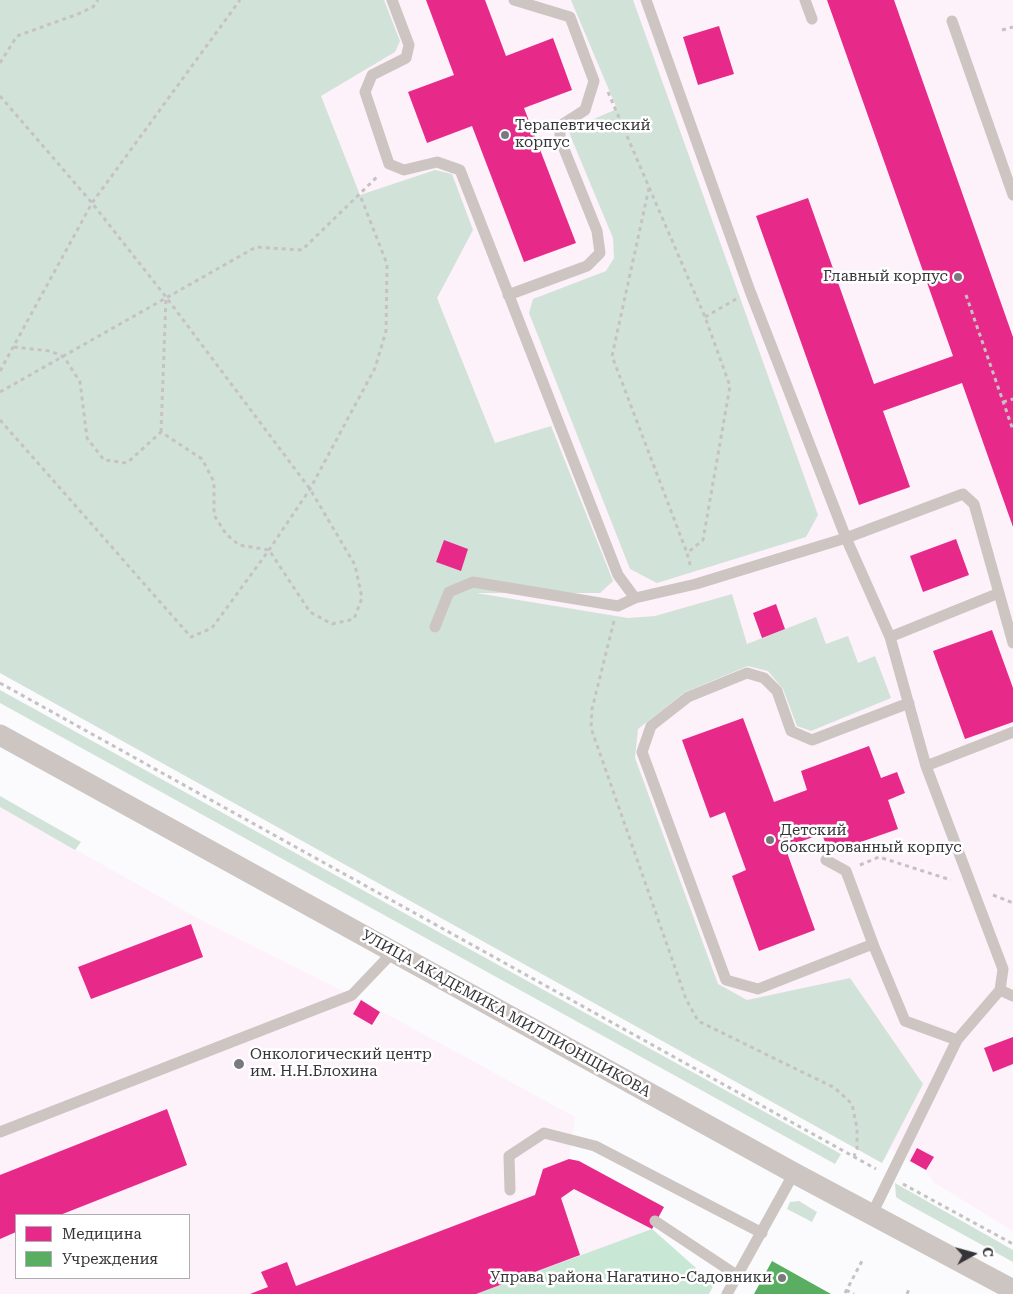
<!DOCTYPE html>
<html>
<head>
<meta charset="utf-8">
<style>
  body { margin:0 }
  #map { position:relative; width:1013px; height:1294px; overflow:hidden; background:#fbfbfd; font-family:"Roboto Serif",serif }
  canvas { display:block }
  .legend { position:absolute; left:15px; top:1214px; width:175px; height:65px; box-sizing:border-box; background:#fff; border:1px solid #aeaeb0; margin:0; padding:6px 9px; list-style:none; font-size:15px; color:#353539 }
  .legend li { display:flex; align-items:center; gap:10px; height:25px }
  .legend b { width:25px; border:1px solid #aeaeb0 }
  .north { position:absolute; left:948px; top:1229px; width:50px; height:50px; -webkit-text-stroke:4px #fff; paint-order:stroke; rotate:83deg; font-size:14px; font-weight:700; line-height:20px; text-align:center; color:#353539 }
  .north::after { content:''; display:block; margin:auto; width:18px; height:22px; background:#353539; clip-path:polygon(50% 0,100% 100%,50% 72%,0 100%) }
</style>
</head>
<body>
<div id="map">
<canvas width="1013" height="1294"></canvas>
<ul class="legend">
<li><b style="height:14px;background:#e7298a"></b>Медицина</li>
<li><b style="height:14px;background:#5aae61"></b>Учреждения</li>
</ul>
<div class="north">С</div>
</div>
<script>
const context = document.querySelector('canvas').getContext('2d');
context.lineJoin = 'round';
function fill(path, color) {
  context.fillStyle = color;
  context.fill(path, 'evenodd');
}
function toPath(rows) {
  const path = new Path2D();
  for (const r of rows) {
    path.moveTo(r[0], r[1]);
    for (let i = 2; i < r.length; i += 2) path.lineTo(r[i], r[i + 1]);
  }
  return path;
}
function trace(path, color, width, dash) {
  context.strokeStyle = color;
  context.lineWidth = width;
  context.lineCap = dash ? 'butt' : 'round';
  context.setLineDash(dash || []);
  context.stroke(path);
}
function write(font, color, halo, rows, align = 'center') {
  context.font = font + ' "Roboto Serif",serif';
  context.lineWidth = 5;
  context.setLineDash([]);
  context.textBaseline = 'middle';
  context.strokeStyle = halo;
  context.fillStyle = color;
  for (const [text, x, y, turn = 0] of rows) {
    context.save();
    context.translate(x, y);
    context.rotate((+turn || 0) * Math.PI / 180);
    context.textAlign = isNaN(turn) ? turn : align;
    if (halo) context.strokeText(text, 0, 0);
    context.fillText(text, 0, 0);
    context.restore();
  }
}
fill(toPath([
  [0,0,1013,0,1013,1231,933,1182,926,1170,891,1149,882,1163,0,673],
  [0,807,201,920,361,1000,575,1117,569,1159,655,1221,653,1229,714,1284,709,1294,0,1294],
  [16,1215,189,1215,189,1278,16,1278]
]), '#fdf1fa');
fill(toPath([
  [0,0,384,0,400,41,395,52,321,96,360,195,435,170,452,174,473,230,437,298,495,443,551,426,613,581,600,593,476,593,628,618,655,616,732,594,747,644,816,617,826,644,848,636,858,663,875,656,891,698,811,731,797,726,783,689,768,671,748,666,685,692,638,729,635,758,718,984,747,1000,850,978,923,1084,882,1163,0,673],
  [571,0,633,0,818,515,806,537,657,583,630,569,529,313,533,299,606,271,614,258,613,238,568,130,617,109],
  [0,690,841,1154,835,1164,0,703],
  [0,796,81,842,75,850,0,807],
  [895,1183,1013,1250,1013,1262,902,1201,896,1197],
  [799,1201,817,1212,812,1222,787,1209,790,1202]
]), '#d1e3d8');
fill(toPath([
  [652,1229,714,1284,709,1294,476,1294]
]), '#c8e7d4');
fill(toPath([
  [426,0,485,0,506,56,553,38,572,90,524,108,576,243,524,262,472,126,427,143,408,92,454,75],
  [827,0,894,0,1013,337,1013,527,962,383,883,411,910,487,859,505,756,216,808,198,874,384,953,356],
  [719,26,734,74,698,85,683,37],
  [956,539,969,575,923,592,910,556],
  [444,540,468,549,461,571,436,562],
  [776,604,785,629,762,638,753,613],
  [992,630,1013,688,1013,722,965,739,933,651],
  [743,718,774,802,807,790,801,771,869,746,881,778,897,772,905,793,888,800,898,829,829,853,822,834,785,847,815,930,759,951,732,876,746,870,725,812,710,818,682,740],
  [191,924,203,957,91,999,78,967],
  [361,1000,380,1012,372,1025,353,1014],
  [1013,1037,1013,1064,993,1072,984,1048],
  [167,1109,187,1165,60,1215,16,1215,16,1232,0,1239,0,1175],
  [917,1148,934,1157,926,1170,910,1161],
  [569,1159,579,1161,664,1207,652,1229,574,1189,561,1198,580,1255,476,1294,250,1294,268,1287,261,1272,287,1262,296,1286,535,1195,543,1169]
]), '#e7298a');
fill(toPath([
  [772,1261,831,1294,754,1294]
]), '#5aae61');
trace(toPath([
  [1002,30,1013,27],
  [0,63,17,36,78,14,93,7,98,0],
  [608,92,705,317,730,386,703,540,687,553,691,568],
  [0,96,92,203,166,297,310,489,355,565,362,598,354,619,332,624,310,612,269,550,239,545,226,534,214,515,214,482,202,459,161,432,127,463,104,460,87,438,80,382,64,357,50,351,14,347],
  [649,188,612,356,687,553],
  [966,295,1013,430],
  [705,317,736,299],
  [0,371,92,203,240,0],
  [0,392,256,247,302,250,379,175],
  [1003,402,1013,399],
  [0,420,191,637,212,628,269,550,310,489,375,368,386,331,387,264,360,195],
  [161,432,166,298],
  [614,621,592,709,591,728,686,999,698,1021,835,1088,852,1104,857,1128,857,1149,854,1156],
  [0,683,876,1169],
  [860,865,879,857,951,880],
  [993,895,1013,903],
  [903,1184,1013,1244],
  [846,1290,854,1294],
  [845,1293,862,1261],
  [907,1294,910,1287]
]), '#c7c2c2', 3, [4, 4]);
trace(toPath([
  [392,0,409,45,406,58,372,75,365,92,389,164,404,170,437,162,460,170,618,575,635,598,696,584,846,538,963,494,974,504,1013,643],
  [646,0,750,291,846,538,890,637,926,766,1003,969,1000,990,957,1040,872,1214],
  [805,0,812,19],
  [952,21,1013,195],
  [508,295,587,266,600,253,597,231,560,139,560,126,585,110,594,81,570,17,514,0],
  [435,627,449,592,473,582,618,606,635,598],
  [890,637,999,593],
  [909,703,812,740,791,731,777,691,764,678,747,673,688,697,651,726,642,752,726,980,758,989,873,944,905,1021,957,1040],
  [926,766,1013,732],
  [826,860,846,871,873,944],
  [1000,990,1013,996],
  [0,1132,352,995,393,952],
  [510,1190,509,1156,544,1133,595,1146,762,1233],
  [655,1221,738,1276],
  [727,1294,794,1173]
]), '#cdc5c2', 11);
trace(toPath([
  [0,735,794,1173,1013,1290]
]), '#cdc5c2', 21);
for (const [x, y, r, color] of [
  [505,135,5,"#7a7a7e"],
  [958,277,5,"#7a7a7e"],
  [770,840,5,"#7a7a7e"],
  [239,1064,6,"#7a7a7e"],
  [782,1278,5,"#7a7a7e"]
]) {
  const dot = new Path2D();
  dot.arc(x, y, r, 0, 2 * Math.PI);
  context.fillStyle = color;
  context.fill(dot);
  trace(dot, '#fff', 2);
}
write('15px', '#353539', '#fff', [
  ["Терапевтический",515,126],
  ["корпус",515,143],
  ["Главный корпус",948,277,"right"],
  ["Детский",780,831],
  ["боксированный корпус",780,848],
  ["Онкологический центр",250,1055],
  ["им. Н.Н.Блохина",250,1072],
  ["Управа района Нагатино-Садовники",772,1278,"right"]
], 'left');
write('15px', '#353539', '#fff', [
  ["УЛИЦА АКАДЕМИКА МИЛЛИОНЩИКОВА",506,1014,29]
]);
</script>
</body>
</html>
